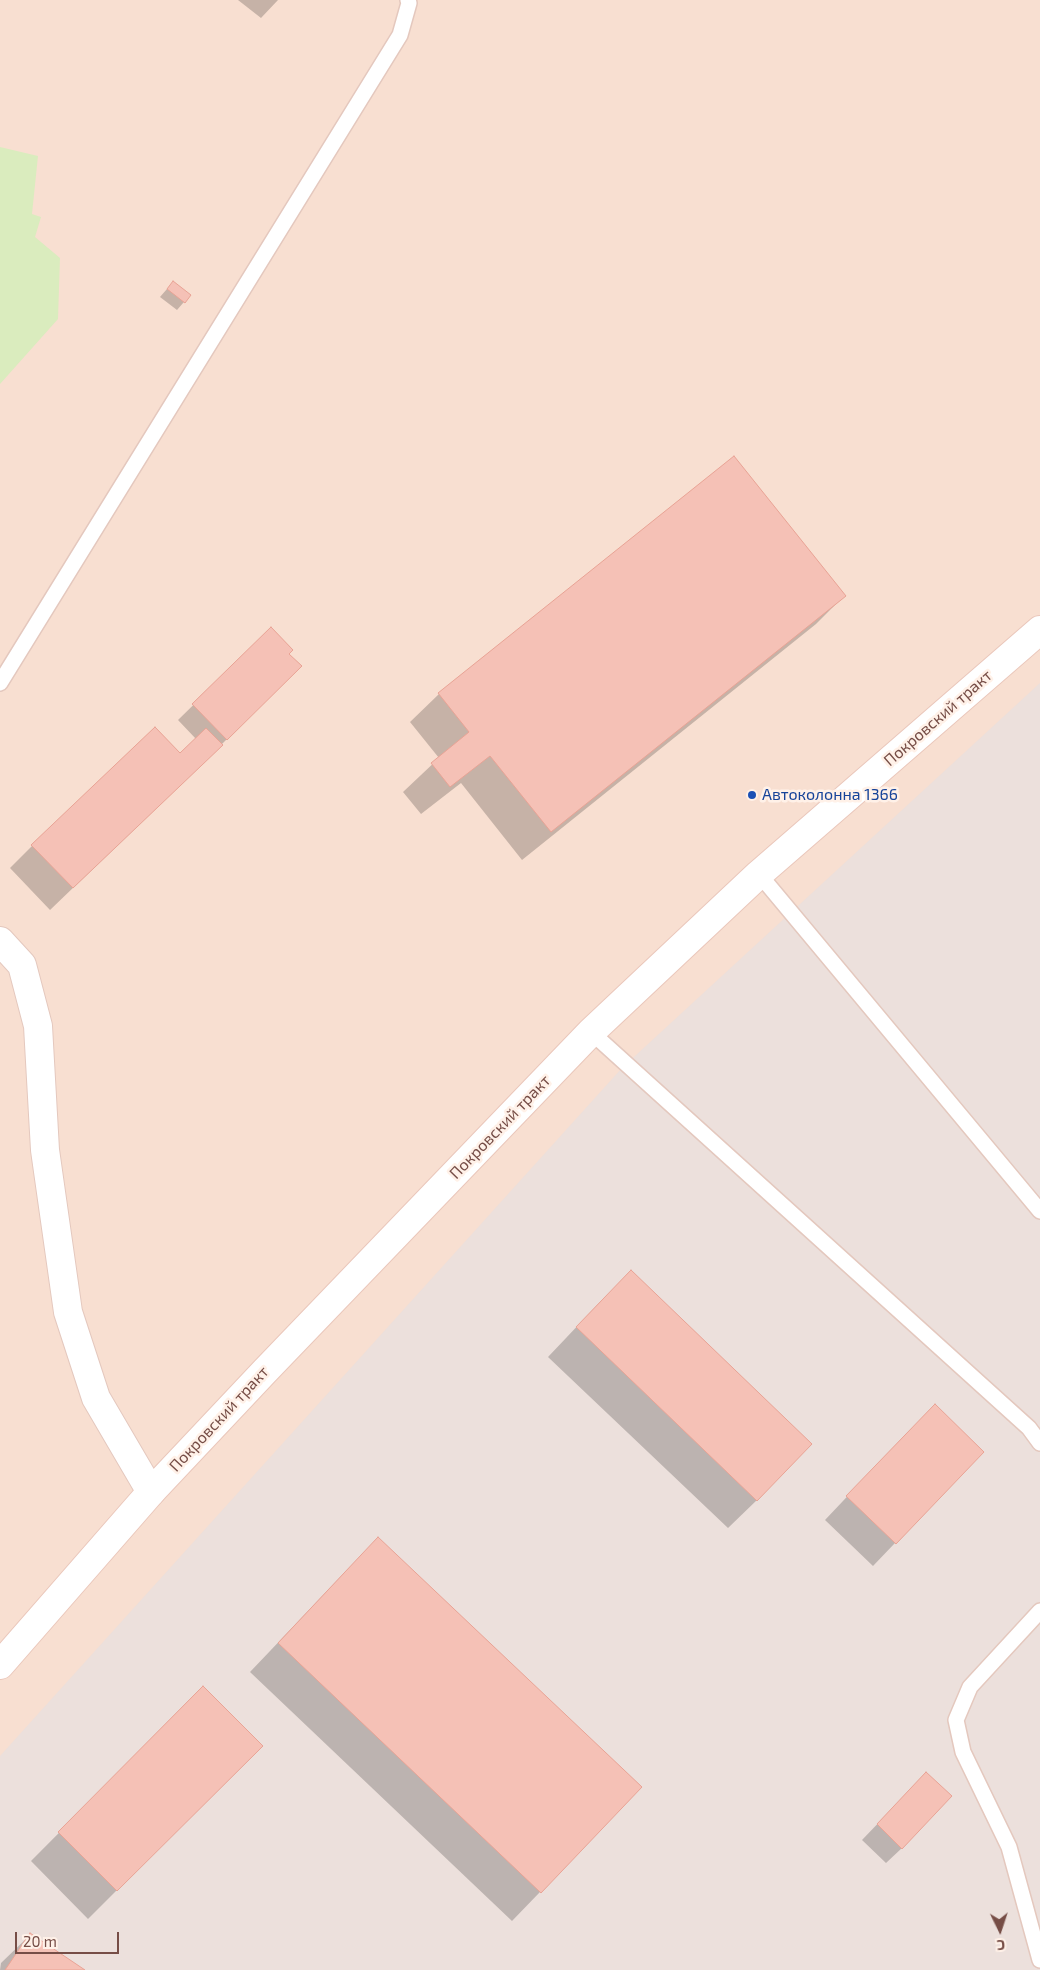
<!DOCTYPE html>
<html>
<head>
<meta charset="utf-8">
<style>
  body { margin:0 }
  #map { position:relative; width:1040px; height:1970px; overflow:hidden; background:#feece0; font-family:"Exo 2",sans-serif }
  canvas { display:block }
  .north { position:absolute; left:975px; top:1905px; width:50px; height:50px; -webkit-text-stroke:4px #fff1e8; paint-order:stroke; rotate:176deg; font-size:14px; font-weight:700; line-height:20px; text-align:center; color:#764d46 }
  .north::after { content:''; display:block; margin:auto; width:18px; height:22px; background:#764d46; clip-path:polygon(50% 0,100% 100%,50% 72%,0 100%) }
  .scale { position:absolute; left:15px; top:1932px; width:104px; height:22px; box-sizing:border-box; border:2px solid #764d46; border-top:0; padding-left:6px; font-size:15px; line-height:18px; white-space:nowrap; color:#764d46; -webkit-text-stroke:4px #fff1e8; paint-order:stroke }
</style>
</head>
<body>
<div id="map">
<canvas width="1040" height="1970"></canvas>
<div class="north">С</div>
<div class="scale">20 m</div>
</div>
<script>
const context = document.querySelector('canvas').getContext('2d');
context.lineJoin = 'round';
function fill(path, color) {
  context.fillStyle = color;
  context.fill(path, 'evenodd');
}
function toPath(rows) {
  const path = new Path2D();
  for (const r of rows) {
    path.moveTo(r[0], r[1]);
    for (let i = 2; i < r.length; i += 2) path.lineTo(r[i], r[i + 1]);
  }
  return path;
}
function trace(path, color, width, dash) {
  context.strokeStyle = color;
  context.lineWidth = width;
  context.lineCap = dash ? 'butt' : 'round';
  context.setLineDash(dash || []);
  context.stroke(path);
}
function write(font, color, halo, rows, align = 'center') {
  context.font = font + ' "Exo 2",sans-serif';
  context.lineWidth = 5;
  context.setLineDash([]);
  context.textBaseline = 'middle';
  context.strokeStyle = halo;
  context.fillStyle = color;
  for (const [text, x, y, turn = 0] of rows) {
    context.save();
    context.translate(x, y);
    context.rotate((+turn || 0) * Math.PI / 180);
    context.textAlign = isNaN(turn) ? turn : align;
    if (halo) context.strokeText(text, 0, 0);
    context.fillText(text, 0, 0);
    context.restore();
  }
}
fill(toPath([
  [0,0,1040,0,1040,1970,0,1970]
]), '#f8dfd1');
fill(toPath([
  [1040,683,1040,1970,0,1970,0,1756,622,1068]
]), '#ece0dc');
fill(toPath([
  [0,147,38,156,32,214,41,217,35,237,60,258,58,319,0,384]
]), '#daecbe');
fill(toPath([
  [238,0,278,0,261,18],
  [173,282,190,295,177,310,160,297],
  [844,596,816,624,522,860,461,783,421,814,403,792,439,758,410,722,439,694],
  [271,629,288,654,300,666,199,767,50,910,10,868,32,846,180,755,196,739,178,720],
  [602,1300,757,1500,728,1528,548,1357],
  [912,1428,982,1452,873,1566,825,1520],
  [350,1567,540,1892,512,1921,250,1672],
  [203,1688,261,1746,88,1919,31,1861],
  [911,1789,902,1848,886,1863,862,1840],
  [30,1935,83,1970,0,1970,1,1963]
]), '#0003');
const building = toPath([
  [173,281,191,295,185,303,167,289,173,281],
  [734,456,846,596,551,832,490,756,450,787,431,763,469,732,438,693,734,456],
  [271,627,293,650,289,654,302,666,227,740,192,704,271,627],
  [155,727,180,753,206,728,223,745,73,888,31,845,155,727],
  [631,1270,812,1444,757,1501,576,1327,631,1270],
  [935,1404,984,1452,896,1544,846,1496,935,1404],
  [378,1537,642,1787,541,1893,278,1643,378,1537],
  [203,1686,263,1746,117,1891,58,1832,203,1686],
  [926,1772,952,1796,902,1849,877,1824,926,1772],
  [30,1933,85,1970,5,1970,30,1933]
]);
fill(building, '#f5c1b6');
trace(building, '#e9a395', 1);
const service = toPath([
  [0,683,400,35,409,3,408,0],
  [759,874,1040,1211],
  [591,1032,1029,1428,1040,1443],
  [1040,1611,970,1687,956,1720,963,1752,1009,1847,1040,1960]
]);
const tertiary = toPath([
  [0,941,22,965,38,1026,45,1150,68,1312,96,1398,151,1492]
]);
const secondary = toPath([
  [0,1665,151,1492,265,1371,591,1032,759,874,1040,630]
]);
trace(service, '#e4c8be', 18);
trace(tertiary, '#e4c8be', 30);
trace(secondary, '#eac7bb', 30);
trace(service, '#fff', 15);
trace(tertiary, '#fff', 28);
trace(secondary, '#fff', 28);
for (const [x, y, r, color] of [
  [752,795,5,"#1a4fb4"]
]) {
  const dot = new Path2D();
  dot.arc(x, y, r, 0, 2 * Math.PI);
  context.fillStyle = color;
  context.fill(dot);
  trace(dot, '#fff1e8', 2);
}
write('16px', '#764d46', '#fff1e8', [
  ["Покровский тракт",938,718,-41],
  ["Покровский тракт",500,1127,-46],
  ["Покровский тракт",219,1419,-47]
]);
write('16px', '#164399', '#fff1e8', [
  ["Автоколонна 1366",762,795]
], 'left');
</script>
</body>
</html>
